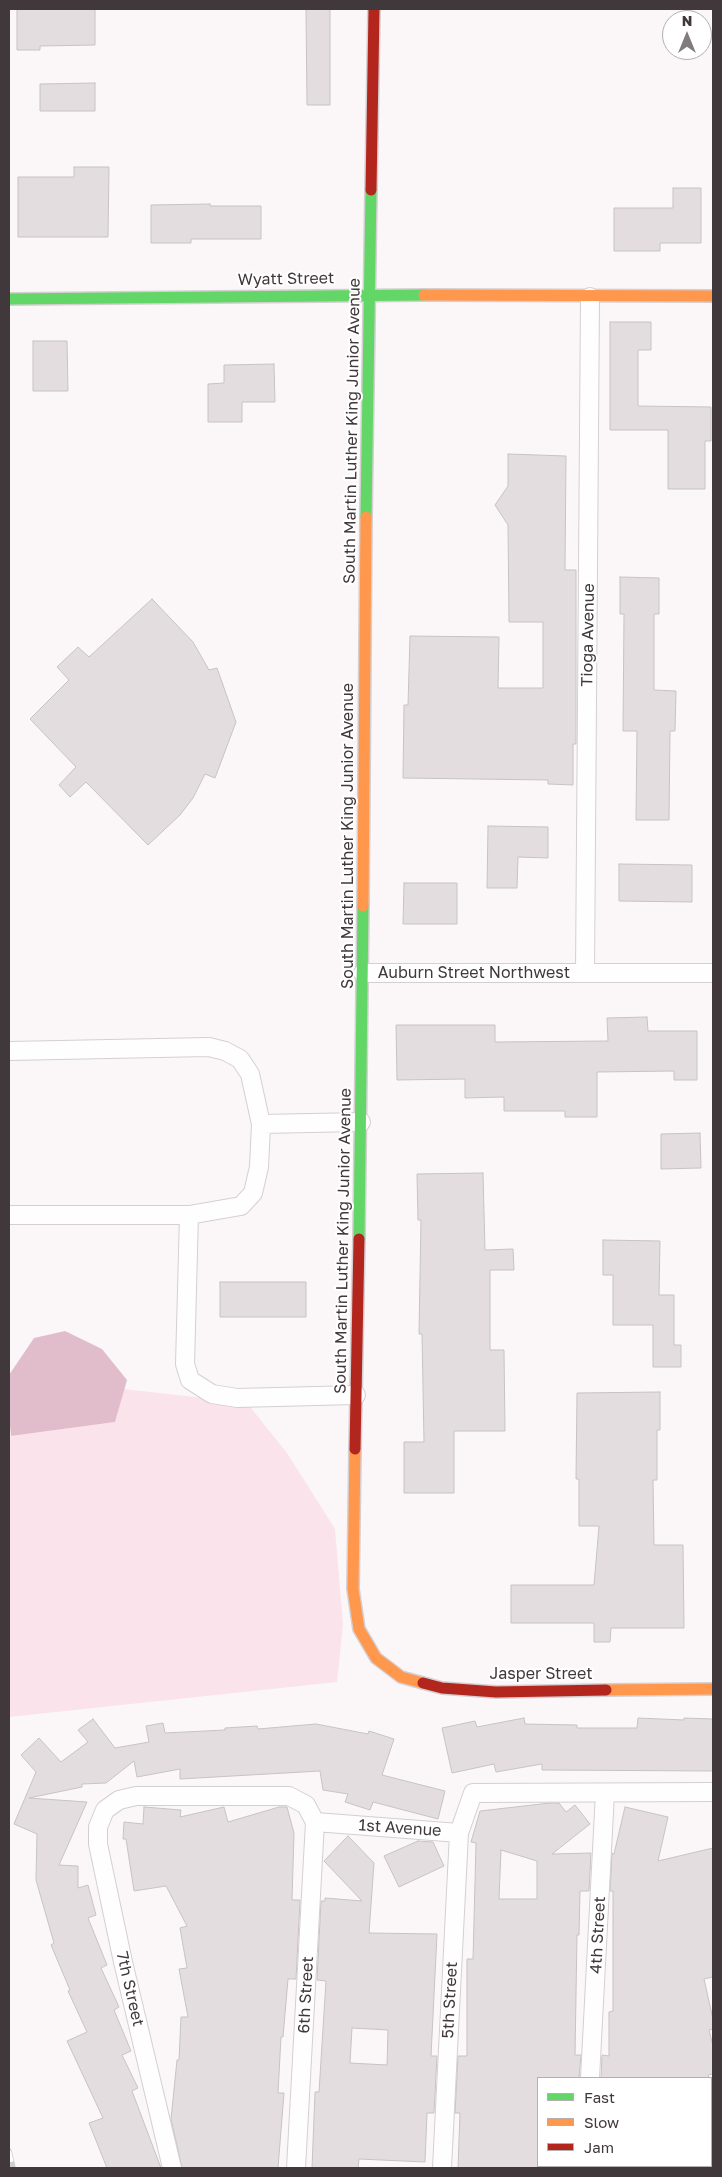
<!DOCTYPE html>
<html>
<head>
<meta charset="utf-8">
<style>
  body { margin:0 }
  #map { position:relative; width:722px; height:2177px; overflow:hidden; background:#fbf7f9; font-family:"Golos Text",sans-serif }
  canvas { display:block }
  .frame { position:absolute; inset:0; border:10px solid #40383b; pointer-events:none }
  .legend { position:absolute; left:537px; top:2077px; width:175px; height:90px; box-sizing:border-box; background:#fff; border:1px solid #b3afb1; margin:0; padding:6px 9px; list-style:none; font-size:15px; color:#40383b }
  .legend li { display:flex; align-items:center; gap:10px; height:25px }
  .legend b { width:25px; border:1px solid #b3afb1 }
  .north { position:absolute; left:662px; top:10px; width:50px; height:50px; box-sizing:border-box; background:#fff; border:1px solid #b3afb1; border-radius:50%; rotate:0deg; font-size:14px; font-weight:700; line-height:20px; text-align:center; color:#40383b }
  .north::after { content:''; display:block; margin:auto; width:18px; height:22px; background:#817b7e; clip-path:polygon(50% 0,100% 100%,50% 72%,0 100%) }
</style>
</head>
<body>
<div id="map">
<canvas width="722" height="2177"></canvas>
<div class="frame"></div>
<ul class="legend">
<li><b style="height:6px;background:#63d668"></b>Fast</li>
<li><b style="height:6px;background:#ff974d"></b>Slow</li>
<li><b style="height:6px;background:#b3261e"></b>Jam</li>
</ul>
<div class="north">N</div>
</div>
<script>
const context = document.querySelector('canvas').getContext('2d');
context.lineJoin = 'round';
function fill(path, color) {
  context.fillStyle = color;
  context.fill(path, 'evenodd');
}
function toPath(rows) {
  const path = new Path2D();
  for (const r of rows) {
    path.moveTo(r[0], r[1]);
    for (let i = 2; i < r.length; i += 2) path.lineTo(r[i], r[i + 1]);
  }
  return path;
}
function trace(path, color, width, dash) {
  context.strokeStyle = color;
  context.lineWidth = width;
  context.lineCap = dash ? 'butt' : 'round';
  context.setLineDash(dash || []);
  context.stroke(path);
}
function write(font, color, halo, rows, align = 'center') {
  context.font = font + ' "Golos Text",sans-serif';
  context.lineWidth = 4;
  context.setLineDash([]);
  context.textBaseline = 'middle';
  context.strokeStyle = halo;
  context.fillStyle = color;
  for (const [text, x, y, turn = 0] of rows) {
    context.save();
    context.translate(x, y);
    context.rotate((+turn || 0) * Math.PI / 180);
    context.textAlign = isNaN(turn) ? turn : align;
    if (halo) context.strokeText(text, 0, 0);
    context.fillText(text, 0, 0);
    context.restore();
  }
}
fill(toPath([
  [124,1389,247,1403,287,1453,335,1529,343,1625,337,1682,9,1717,9,1438,11,1436,115,1422]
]), '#fae3eb');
fill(toPath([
  [65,1331,102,1349,127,1380,115,1422,11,1436,9,1416,9,1375,34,1338]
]), '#e1bdcb');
const building = toPath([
  [17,9,95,9,95,45,40,46,40,50,17,50,17,9],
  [306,9,330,9,330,105,307,105,306,9],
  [95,83,95,111,40,111,40,84,95,83],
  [74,167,109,167,108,237,18,237,18,177,74,177,74,167],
  [673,188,701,188,701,243,660,243,660,251,614,251,614,208,673,208,673,188],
  [210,204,210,206,261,206,261,239,191,239,191,243,151,243,151,205,210,204],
  [610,322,651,322,651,350,638,350,638,406,711,407,711,441,705,441,705,489,668,489,668,430,610,430,610,322],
  [33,341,67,341,68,391,33,391,33,341],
  [274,364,275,402,242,402,242,422,208,422,208,384,224,383,224,365,274,364],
  [508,454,566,456,565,570,576,570,576,744,573,744,573,785,548,784,548,780,403,778,404,705,408,705,410,636,499,637,498,688,543,688,543,622,509,622,508,525,495,505,508,486,508,454],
  [620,577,659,578,659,614,654,614,654,690,676,691,675,731,670,731,669,820,636,820,637,731,623,731,624,614,620,614,620,577],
  [152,599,193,642,209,670,217,668,236,722,215,778,205,774,193,798,180,815,148,845,86,782,70,797,59,785,76,767,30,719,69,680,57,667,78,647,89,657,152,599],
  [488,826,548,827,548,858,518,857,517,888,487,888,488,826],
  [619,864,692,865,692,902,619,901,619,864],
  [404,883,457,883,457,924,403,924,404,883],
  [647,1017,648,1031,697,1031,697,1080,674,1080,674,1071,597,1072,597,1117,565,1117,565,1111,504,1111,504,1097,465,1098,465,1079,397,1080,396,1025,495,1025,495,1042,608,1041,607,1018,647,1017],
  [700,1133,701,1168,661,1169,661,1134,700,1133],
  [483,1173,485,1250,513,1249,514,1270,490,1270,490,1350,504,1350,505,1431,454,1431,454,1493,404,1493,404,1442,424,1442,422,1334,419,1334,421,1220,418,1220,417,1174,483,1173],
  [603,1240,660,1241,659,1295,674,1295,674,1345,681,1345,681,1367,653,1367,653,1325,613,1325,613,1275,603,1275,603,1240],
  [220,1282,306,1282,306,1317,220,1317,220,1282],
  [660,1392,660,1430,657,1430,657,1480,653,1480,654,1545,683,1545,684,1628,611,1628,610,1642,594,1642,594,1623,511,1623,511,1585,594,1585,599,1526,579,1526,579,1479,576,1479,577,1393,660,1392],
  [524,1718,525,1724,577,1725,577,1728,637,1728,638,1718,684,1720,684,1718,713,1719,713,1771,542,1770,542,1764,496,1772,494,1764,452,1773,442,1728,475,1721,477,1727,524,1718],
  [93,1719,115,1748,149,1742,146,1726,163,1723,165,1733,225,1730,225,1728,257,1726,258,1729,316,1724,368,1734,369,1731,394,1739,382,1775,445,1791,438,1819,373,1802,370,1810,345,1802,348,1794,323,1790,320,1771,180,1779,180,1769,137,1777,134,1761,106,1783,82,1784,82,1787,29,1798,87,1802,59,1865,78,1866,78,1888,88,1885,96,1915,88,1918,107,1965,101,1968,119,2007,114,2010,131,2051,122,2055,138,2088,132,2091,161,2168,107,2168,89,2123,103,2118,67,2041,87,2032,68,1991,70,1990,51,1945,54,1943,36,1880,37,1834,14,1824,36,1772,21,1755,39,1738,61,1762,88,1742,78,1730,93,1719],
  [550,1803,559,1803,566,1812,575,1805,590,1824,552,1854,591,1853,589,1891,580,1891,579,1935,577,1935,575,2055,581,2055,579,2078,538,2078,538,2168,458,2168,460,2113,455,2113,458,2056,467,2056,467,1959,473,1959,476,1843,471,1842,480,1811,550,1803],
  [501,1850,537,1861,537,1899,499,1899,501,1850],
  [144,1807,181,1810,180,1817,224,1807,228,1822,279,1807,287,1807,294,1833,292,1900,300,1900,296,1979,288,1979,283,2037,281,2037,278,2093,284,2093,278,2168,182,2168,171,2119,177,2060,179,2060,181,2017,188,2017,179,1969,187,1968,180,1928,187,1926,166,1886,134,1891,126,1839,123,1839,124,1822,143,1824,144,1807],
  [625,1807,668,1817,658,1861,713,1848,713,1977,704,1979,713,2019,713,2029,709,2030,713,2046,713,2074,708,2075,709,2078,601,2078,602,2055,609,2056,609,2012,613,2011,613,1891,610,1891,612,1853,614,1854,625,1807],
  [348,1836,374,1863,369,1933,437,1934,431,2056,437,2056,434,2113,427,2113,425,2162,359,2159,358,2168,312,2168,315,2092,319,2092,326,1981,317,1980,321,1901,325,1901,325,1898,362,1901,324,1861,348,1836],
  [352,2028,388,2030,387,2065,350,2063,352,2028],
  [418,1841,433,1842,444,1866,399,1887,384,1856,418,1841]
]);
fill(building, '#e3dddf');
trace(building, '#c7c2c4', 1);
const street = toPath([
  [585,972,590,297],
  [363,973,713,973],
  [9,1051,209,1047,225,1051,240,1059,250,1074,261,1124,259,1167,253,1193,241,1206,189,1215],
  [261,1124,361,1122],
  [9,1215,189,1215,185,1364,190,1380,212,1394,237,1398,356,1395],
  [590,2078,605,1793],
  [172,2168,123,1962,98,1844,98,1827,105,1810,119,1800,136,1796,289,1796,306,1805,315,1822,459,1833],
  [296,2168,315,1822],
  [442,2168,459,1833,473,1793,713,1792],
  [585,2168,586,2166]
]);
const fast = toPath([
  [9,299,424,295],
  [366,517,371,190],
  [359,1239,363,906]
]);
const slow = toPath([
  [424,295,713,296],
  [363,906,366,517],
  [355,1449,353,1589,359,1629,376,1658,401,1677,423,1683],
  [606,1690,713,1689]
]);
const jam = toPath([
  [371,190,374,9],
  [355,1449,359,1239],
  [423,1683,442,1688,496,1692,606,1690]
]);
trace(street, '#d5cfd2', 20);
trace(fast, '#d5cfd2', 14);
trace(slow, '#d5cfd2', 14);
trace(jam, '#d5cfd2', 14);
trace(street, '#fefefe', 18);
trace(fast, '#63d668', 11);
trace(slow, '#ff974d', 11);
trace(jam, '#b3261e', 11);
const rail = toPath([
  [9,2151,13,2168]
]);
trace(rail, '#d0cdce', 5.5);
trace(rail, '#fff', 4, [11]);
write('16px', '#40383b', '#fff', [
  ["Wyatt Street",286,279,-1],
  ["South Martin Luther King Junior Avenue",352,431,-89],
  ["Tioga Avenue",588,635,-89],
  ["South Martin Luther King Junior Avenue",348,836,-90],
  ["Auburn Street Northwest",474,973],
  ["South Martin Luther King Junior Avenue",343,1241,-89],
  ["Jasper Street",541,1674],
  ["1st Avenue",400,1828,4],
  ["4th Street",598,1935,-87],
  ["7th Street",130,1989,77],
  ["6th Street",306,1995,-87],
  ["5th Street",450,2000,-87]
]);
</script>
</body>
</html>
